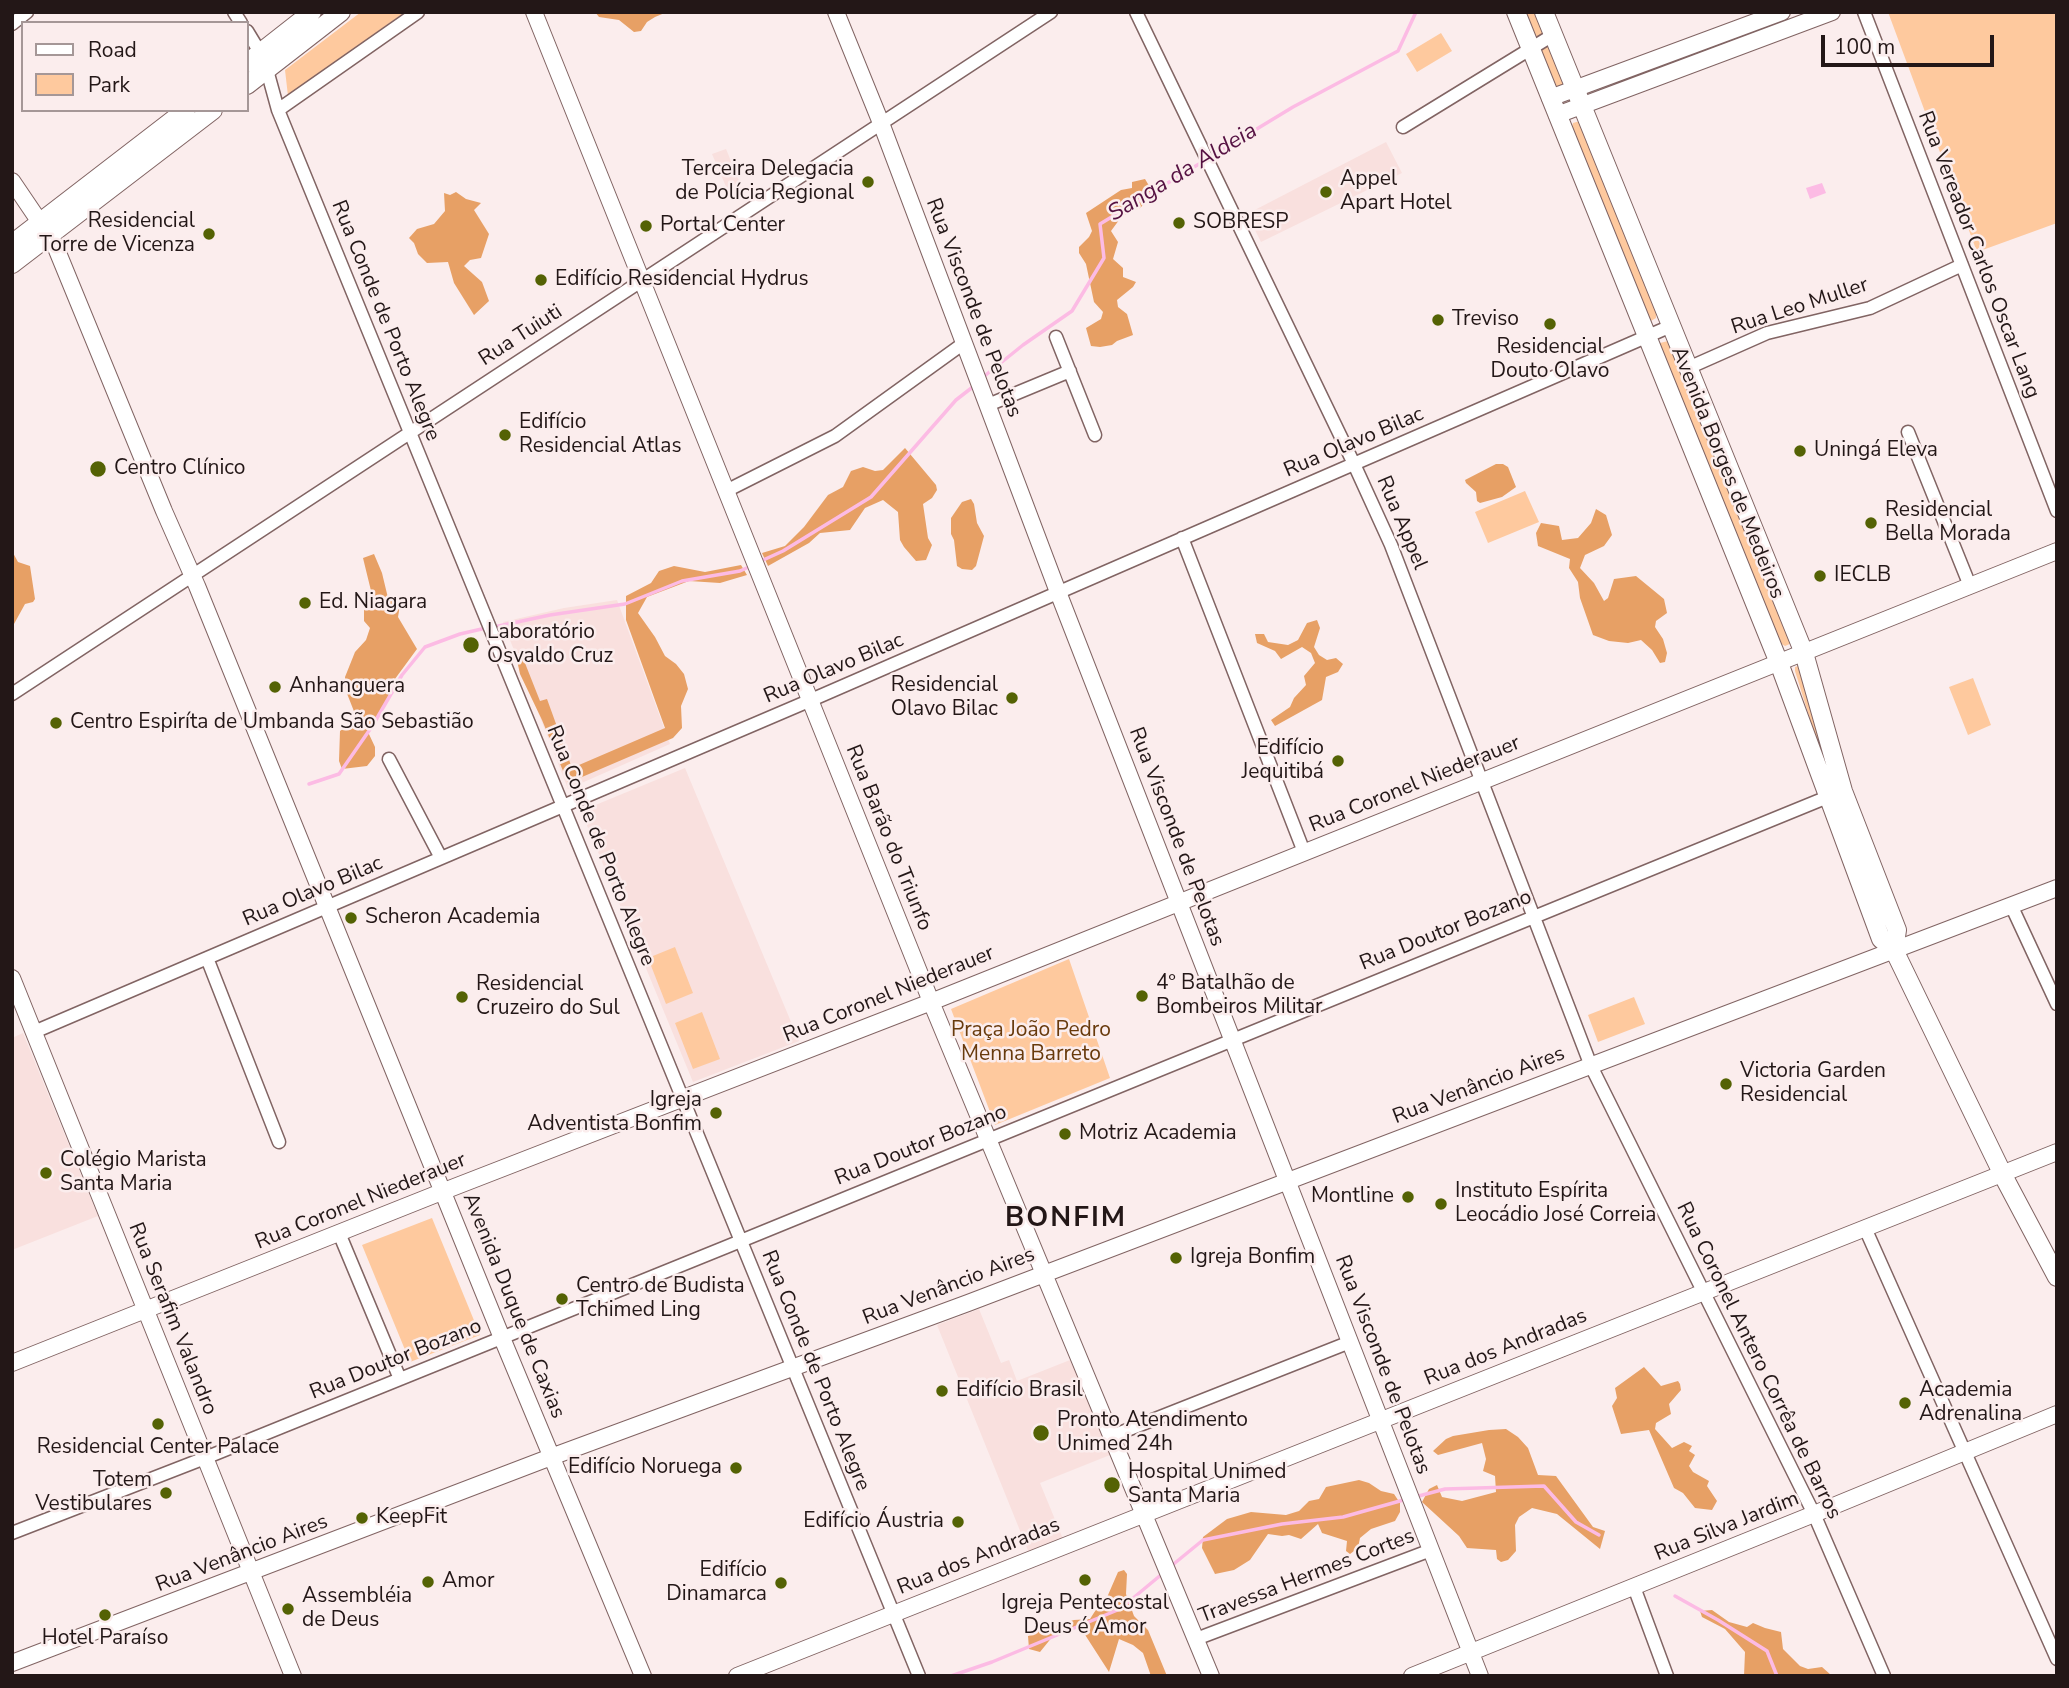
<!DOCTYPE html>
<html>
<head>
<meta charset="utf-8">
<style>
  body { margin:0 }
  #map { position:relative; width:2069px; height:1688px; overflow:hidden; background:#fbeded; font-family:"Nunito Sans",sans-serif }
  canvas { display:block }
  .frame { position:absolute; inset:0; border:14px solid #231717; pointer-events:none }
  .legend { position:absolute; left:21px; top:21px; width:228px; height:91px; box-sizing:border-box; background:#fbeded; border:2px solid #a59797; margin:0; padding:9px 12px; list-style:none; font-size:21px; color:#231717 }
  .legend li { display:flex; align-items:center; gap:14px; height:35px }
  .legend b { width:35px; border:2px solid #a59797 }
  .scale { position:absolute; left:1821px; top:35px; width:173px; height:32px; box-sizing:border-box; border:4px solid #231717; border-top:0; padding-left:9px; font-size:21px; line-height:24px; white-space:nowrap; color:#231717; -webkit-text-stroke:5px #fbeded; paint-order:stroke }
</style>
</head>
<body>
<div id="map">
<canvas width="2069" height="1688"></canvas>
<div class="frame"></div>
<ul class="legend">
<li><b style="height:9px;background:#fff"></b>Road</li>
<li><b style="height:19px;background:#fec99e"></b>Park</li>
</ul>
<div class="scale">100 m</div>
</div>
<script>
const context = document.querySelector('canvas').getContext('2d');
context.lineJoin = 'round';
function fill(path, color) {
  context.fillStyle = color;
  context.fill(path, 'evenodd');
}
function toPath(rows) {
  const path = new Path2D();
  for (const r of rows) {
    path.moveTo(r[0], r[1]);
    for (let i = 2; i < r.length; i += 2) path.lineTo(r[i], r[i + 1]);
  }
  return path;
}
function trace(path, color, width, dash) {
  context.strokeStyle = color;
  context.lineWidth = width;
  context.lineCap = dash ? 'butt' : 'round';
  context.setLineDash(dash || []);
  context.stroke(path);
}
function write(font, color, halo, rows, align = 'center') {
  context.font = font + ' "Nunito Sans",sans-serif';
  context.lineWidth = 5;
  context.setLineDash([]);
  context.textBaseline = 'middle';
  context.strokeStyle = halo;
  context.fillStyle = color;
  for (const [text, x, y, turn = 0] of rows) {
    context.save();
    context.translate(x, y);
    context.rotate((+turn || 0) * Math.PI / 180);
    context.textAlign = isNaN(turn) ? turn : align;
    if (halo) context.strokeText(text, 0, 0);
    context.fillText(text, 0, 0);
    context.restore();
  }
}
fill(toPath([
  [1386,142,1402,173,1261,242,1247,214],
  [726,149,740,183,727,189,712,154],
  [617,600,670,744,568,789,503,622,564,608],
  [685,768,799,1041,693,1082,581,811],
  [23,1033,98,1216,12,1250,12,1038],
  [979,1309,1001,1363,1009,1360,1017,1381,1070,1360,1094,1411,1110,1455,1040,1483,1063,1539,1029,1553,937,1325]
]), '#f9e0de');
fill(toPath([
  [361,12,405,12,288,96,285,70],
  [1524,12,1537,12,1544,34,1541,37,1533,35],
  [1888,12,2057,12,2057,223,1977,252],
  [1441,33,1452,51,1417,72,1406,54],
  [1548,45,1551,47,1565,84,1563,87,1555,88,1540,51,1541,48],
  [1580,121,1584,125,1656,312,1656,318,1649,322,1572,127,1573,123],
  [1668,341,1671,345,1792,643,1785,646,1780,643,1660,350,1660,343],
  [1525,491,1539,522,1488,543,1475,512],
  [1798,666,1833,775,1828,777,1795,671,1795,667],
  [1973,678,1991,725,1968,735,1949,687],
  [675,947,693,993,666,1004,648,958],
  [1069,959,1110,1078,995,1125,951,1009],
  [1634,997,1645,1024,1598,1042,1588,1015],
  [702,1012,720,1059,693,1069,675,1023],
  [432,1218,480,1335,410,1362,362,1245]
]), '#fec99e');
fill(toPath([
  [595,12,667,12,655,17,647,22,641,31,634,32,619,20,599,17],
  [1145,179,1154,194,1140,208,1122,216,1111,231,1118,242,1113,259,1123,268,1123,277,1136,282,1133,287,1117,300,1118,307,1127,314,1133,335,1117,341,1112,345,1100,347,1091,346,1086,328,1101,319,1103,312,1094,302,1086,264,1079,253,1079,247,1089,237,1092,231,1086,213,1121,190,1132,188,1132,182],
  [456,192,466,199,481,203,474,210,489,234,481,258,470,260,464,266,482,282,489,301,474,315,454,283,448,262,427,263,418,254,414,243,409,238,417,229,434,224,445,211,444,193,450,195],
  [905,448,936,485,937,490,932,498,923,504,928,538,932,545,926,560,916,561,904,547,900,540,898,512,883,500,865,508,850,530,820,533,809,543,768,566,762,553,785,546,804,527,828,495,843,487,851,471,863,467,875,471,883,470],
  [1496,464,1503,464,1508,467,1516,487,1502,497,1480,503,1477,501,1476,492,1466,483,1465,480],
  [971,499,974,504,977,523,984,536,976,566,972,570,962,569,957,566,954,540,951,534,951,518,962,502],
  [1596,509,1606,515,1612,535,1604,546,1585,555,1580,568,1594,583,1604,601,1608,598,1614,579,1636,576,1664,599,1667,613,1656,621,1655,627,1663,639,1667,653,1665,662,1660,663,1652,650,1641,640,1628,643,1609,641,1593,635,1580,598,1578,582,1569,568,1570,559,1538,546,1536,533,1541,523,1559,526,1562,540,1578,538,1591,523],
  [12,551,18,562,30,566,35,599,33,602,25,604,14,624,12,621],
  [374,554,382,573,388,598,401,599,398,617,417,649,392,683,390,694,368,732,375,747,375,756,367,766,342,769,339,761,340,731,357,719,346,691,345,677,355,652,366,640,370,628,364,621,364,606,373,599,363,558],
  [741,565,747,575,720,583,689,581,647,597,638,613,655,637,665,656,676,664,684,674,688,689,681,706,682,728,673,738,568,783,542,720,520,674,515,651,521,653,540,701,547,699,572,768,665,728,626,620,626,596,651,583,659,571,674,566,705,572],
  [1317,620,1320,628,1314,647,1319,655,1327,660,1336,658,1343,664,1338,672,1326,677,1322,700,1275,726,1271,720,1290,707,1294,698,1306,685,1304,676,1315,663,1311,653,1302,647,1281,659,1275,651,1257,643,1255,634,1264,634,1268,642,1288,645,1298,640,1307,623],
  [1644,1367,1661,1386,1678,1381,1680,1384,1681,1390,1669,1404,1671,1414,1656,1423,1655,1429,1672,1448,1684,1442,1692,1446,1689,1451,1695,1455,1689,1466,1693,1472,1709,1481,1707,1486,1717,1501,1712,1510,1695,1508,1683,1493,1674,1488,1649,1430,1621,1434,1612,1406,1617,1398,1615,1388],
  [1506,1429,1518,1437,1528,1448,1538,1475,1556,1476,1593,1527,1605,1531,1600,1549,1557,1514,1532,1508,1519,1517,1515,1525,1516,1551,1508,1560,1501,1562,1497,1559,1496,1550,1467,1548,1459,1536,1422,1502,1429,1489,1437,1485,1442,1497,1462,1501,1496,1492,1495,1476,1483,1471,1486,1459,1482,1443,1438,1455,1433,1451,1446,1439,1453,1436,1489,1430],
  [1359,1480,1369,1483,1381,1491,1394,1494,1400,1503,1400,1512,1395,1521,1371,1529,1360,1538,1358,1548,1350,1554,1346,1551,1347,1541,1322,1533,1318,1524,1301,1539,1289,1535,1282,1536,1268,1534,1250,1560,1234,1570,1215,1574,1202,1548,1203,1537,1227,1519,1251,1512,1286,1515,1299,1511,1309,1501,1319,1499,1326,1487],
  [1124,1570,1127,1574,1126,1594,1134,1616,1148,1630,1167,1676,1151,1676,1143,1653,1133,1645,1119,1639,1109,1672,1080,1627,1057,1631,1040,1652,1029,1649,1028,1636,1037,1631,1074,1620,1090,1619,1097,1608,1101,1606,1105,1602,1118,1572],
  [1712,1610,1729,1622,1747,1627,1753,1623,1765,1628,1781,1632,1783,1649,1800,1666,1808,1669,1822,1667,1831,1675,1744,1676,1745,1652,1725,1629,1702,1617,1700,1611]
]), '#e7a065');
fill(toPath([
  [1822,183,1826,193,1810,199,1806,188]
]), '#fcbbe4');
trace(toPath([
  [982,378,1023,345,1072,311,1104,258,1100,224,1293,107,1398,51,1416,12],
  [761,561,783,551,871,497,956,400,974,386],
  [494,627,550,615,625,604,682,581,740,571,751,566],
  [309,784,339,774,373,725,402,675,425,647,460,634,486,628],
  [1415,1497,1445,1489,1544,1486,1576,1522,1599,1535],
  [1170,1567,1203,1540,1282,1524,1343,1517,1407,1499],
  [1675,1596,1718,1620,1767,1651,1777,1676],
  [951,1676,992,1662,1120,1609,1162,1574]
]), '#fcbbe4', 3.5);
const minor = toPath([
  [234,12,241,23],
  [1136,12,1354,464,1391,545,1591,1066,1814,1514,1884,1676],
  [1864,12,2057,511],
  [12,24,27,12],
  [247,31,264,59,278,110,919,1676],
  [278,110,418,12],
  [1403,127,1553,35],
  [1056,337,1095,435],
  [1688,368,1767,333,1870,308,1962,265],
  [988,405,1070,371],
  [1908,432,1970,586],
  [726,491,835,436,964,343],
  [1182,538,1304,852],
  [12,694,1051,12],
  [389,759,441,858],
  [2011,905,2057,1004],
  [207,958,279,1142],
  [34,1032,818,697,1671,326],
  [1865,1228,2057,1659],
  [339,1233,400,1379],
  [1112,1436,1350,1342],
  [12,1533,205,1458,726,1247,1835,794],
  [1634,1587,1667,1676],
  [1196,1639,1431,1550]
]);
const tertiary = toPath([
  [534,12,934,1009,1211,1676],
  [836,12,881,123,1058,592,1480,1676],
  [1550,98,1782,12],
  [1557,115,1832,12],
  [12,181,54,243,164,511,197,586,502,1338,643,1676],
  [12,978,293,1676],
  [12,1363,444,1191,931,1002,2057,551],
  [12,1663,551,1457,968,1303,2057,888],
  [737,1676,2057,1152],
  [1412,1676,1814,1514,2057,1414]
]);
const secondary = toPath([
  [1516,12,1779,663,1881,939,1894,950,2006,1181,2057,1277],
  [1544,12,1804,653,1843,791,1897,930,1894,950],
  [247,63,312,12],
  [247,85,341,12],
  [12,244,186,110],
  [12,264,213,110]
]);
trace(minor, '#816463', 15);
trace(tertiary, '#816463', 18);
trace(secondary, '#816463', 20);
trace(minor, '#fff', 12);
trace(tertiary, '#fff', 16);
trace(secondary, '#fff', 18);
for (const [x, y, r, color] of [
  [868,182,7,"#546204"],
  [1326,192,7,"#546204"],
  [1179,223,7,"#546204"],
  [646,226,7,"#546204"],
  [209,234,7,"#546204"],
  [541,280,7,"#546204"],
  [1438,320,7,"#546204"],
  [1550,324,7,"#546204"],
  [505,435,7,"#546204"],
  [1800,451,7,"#546204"],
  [98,469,9,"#546204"],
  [1871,523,7,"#546204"],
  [1820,576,7,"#546204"],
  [305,603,7,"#546204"],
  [471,645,9,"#546204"],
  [275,687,7,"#546204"],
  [1012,698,7,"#546204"],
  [56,723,7,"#546204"],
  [1338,761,7,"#546204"],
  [351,918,7,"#546204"],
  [1142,996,7,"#546204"],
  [462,997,7,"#546204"],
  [1726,1084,7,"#546204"],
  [716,1113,7,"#546204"],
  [1065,1134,7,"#546204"],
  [46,1173,7,"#546204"],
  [1408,1197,7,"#546204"],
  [1441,1204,7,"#546204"],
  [1176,1258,7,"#546204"],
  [562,1299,7,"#546204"],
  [942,1391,7,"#546204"],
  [1905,1403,7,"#546204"],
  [158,1424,7,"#546204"],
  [1041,1433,9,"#546204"],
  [736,1468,7,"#546204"],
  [1112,1485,9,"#546204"],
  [166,1493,7,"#546204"],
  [362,1518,7,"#546204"],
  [958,1522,7,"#546204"],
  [1085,1580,7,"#546204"],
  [428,1582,7,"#546204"],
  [781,1583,7,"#546204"],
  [288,1609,7,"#546204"],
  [105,1615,7,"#546204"]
]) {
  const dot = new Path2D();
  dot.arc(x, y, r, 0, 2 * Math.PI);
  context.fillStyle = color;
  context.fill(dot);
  trace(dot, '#fbeded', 2.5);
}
write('21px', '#231717', '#fbeded', [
  ["Terceira Delegacia",854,170,"right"],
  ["de Polícia Regional",854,194,"right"],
  ["Appel",1340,180],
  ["Apart Hotel",1340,204],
  ["Residencial",195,222,"right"],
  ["Torre de Vicenza",195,246,"right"],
  ["SOBRESP",1193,223],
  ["Portal Center",660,226],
  ["Edifício Residencial Hydrus",555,280],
  ["Treviso",1452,320],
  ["Residencial",1550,348,"center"],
  ["Douto Olavo",1550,372,"center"],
  ["Edifício",519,423],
  ["Residencial Atlas",519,447],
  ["Uningá Eleva",1814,451],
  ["Centro Clínico",114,469],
  ["Residencial",1885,511],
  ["Bella Morada",1885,535],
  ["IECLB",1834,576],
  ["Ed. Niagara",319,603],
  ["Laboratório",487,633],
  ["Osvaldo Cruz",487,657],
  ["Residencial",998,686,"right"],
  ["Olavo Bilac",998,710,"right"],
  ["Anhanguera",289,687],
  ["Centro Espiríta de Umbanda São Sebastião",70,723],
  ["Edifício",1324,749,"right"],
  ["Jequitibá",1324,773,"right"],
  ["Scheron Academia",365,918],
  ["4º Batalhão de",1156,984],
  ["Bombeiros Militar",1156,1008],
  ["Residencial",476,985],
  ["Cruzeiro do Sul",476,1009],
  ["Victoria Garden",1740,1072],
  ["Residencial",1740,1096],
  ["Igreja",702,1101,"right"],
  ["Adventista Bonfim",702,1125,"right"],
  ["Motriz Academia",1079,1134],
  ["Colégio Marista",60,1161],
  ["Santa Maria",60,1185],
  ["Instituto Espírita",1455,1192],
  ["Leocádio José Correia",1455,1216],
  ["Montline",1394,1197,"right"],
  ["Igreja Bonfim",1190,1258],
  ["Centro de Budista",576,1287],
  ["Tchimed Ling",576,1311],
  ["Edifício Brasil",956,1391],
  ["Academia",1919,1391],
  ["Adrenalina",1919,1415],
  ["Pronto Atendimento",1057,1421],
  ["Unimed 24h",1057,1445],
  ["Residencial Center Palace",158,1448,"center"],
  ["Edifício Noruega",722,1468,"right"],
  ["Hospital Unimed",1128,1473],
  ["Santa Maria",1128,1497],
  ["Totem",152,1481,"right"],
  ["Vestibulares",152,1505,"right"],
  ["KeepFit",376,1518],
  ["Edifício Áustria",944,1522,"right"],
  ["Edifício",767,1571,"right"],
  ["Dinamarca",767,1595,"right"],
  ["Amor",442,1582],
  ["Assembléia",302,1597],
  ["de Deus",302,1621],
  ["Igreja Pentecostal",1085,1604,"center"],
  ["Deus é Amor",1085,1628,"center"],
  ["Hotel Paraíso",105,1639,"center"]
], 'left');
write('21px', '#231717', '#fbeded', [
  ["Rua Vereador Carlos Oscar Lang",1978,255,69],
  ["Rua Leo Muller",1800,307,-18],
  ["Rua Visconde de Pelotas",973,308,69],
  ["Rua Conde de Porto Alegre",385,321,68],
  ["Rua Tuiuti",521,336,-33],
  ["Rua Olavo Bilac",1354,443,-23],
  ["Avenida Borges de Medeiros",1727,473,68],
  ["Rua Appel",1401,523,67],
  ["Rua Olavo Bilac",834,669,-23],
  ["Rua Coronel Niederauer",1415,785,-22],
  ["Rua Visconde de Pelotas",1176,837,69],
  ["Rua Barão do Triunfo",888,838,68],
  ["Rua Conde de Porto Alegre",600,846,68],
  ["Rua Olavo Bilac",313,892,-23],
  ["Rua Doutor Bozano",1446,931,-22],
  ["Rua Coronel Niederauer",889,995,-22],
  ["Rua Venâncio Aires",1479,1086,-21],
  ["Rua Doutor Bozano",921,1146,-22],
  ["Rua Coronel Niederauer",361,1202,-22],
  ["Rua Venâncio Aires",949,1287,-21],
  ["Avenida Duque de Caxias",513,1306,68],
  ["Rua Serafim Valandro",172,1319,68],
  ["Rua dos Andradas",1506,1348,-22],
  ["Rua Doutor Bozano",396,1360,-22],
  ["Rua Coronel Antero Corrêa de Barros",1758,1361,64],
  ["Rua Visconde de Pelotas",1382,1365,69],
  ["Rua Conde de Porto Alegre",815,1371,68],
  ["Rua Silva Jardim",1727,1527,-22],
  ["Rua Venâncio Aires",242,1554,-21],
  ["Rua dos Andradas",979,1557,-22],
  ["Travessa Hermes Cortes",1307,1577,-21]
]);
write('21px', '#683a0c', '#fbeded', [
  ["Praça João Pedro",1031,1031],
  ["Menna Barreto",1031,1055]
]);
write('italic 23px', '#551142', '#fbeded', [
  ["Sanga da Aldeia",1183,173,-31]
]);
context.letterSpacing = '2px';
write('bold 28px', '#231717', '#fbeded', [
  ["BONFIM",1066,1219]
]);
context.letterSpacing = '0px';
</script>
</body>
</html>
